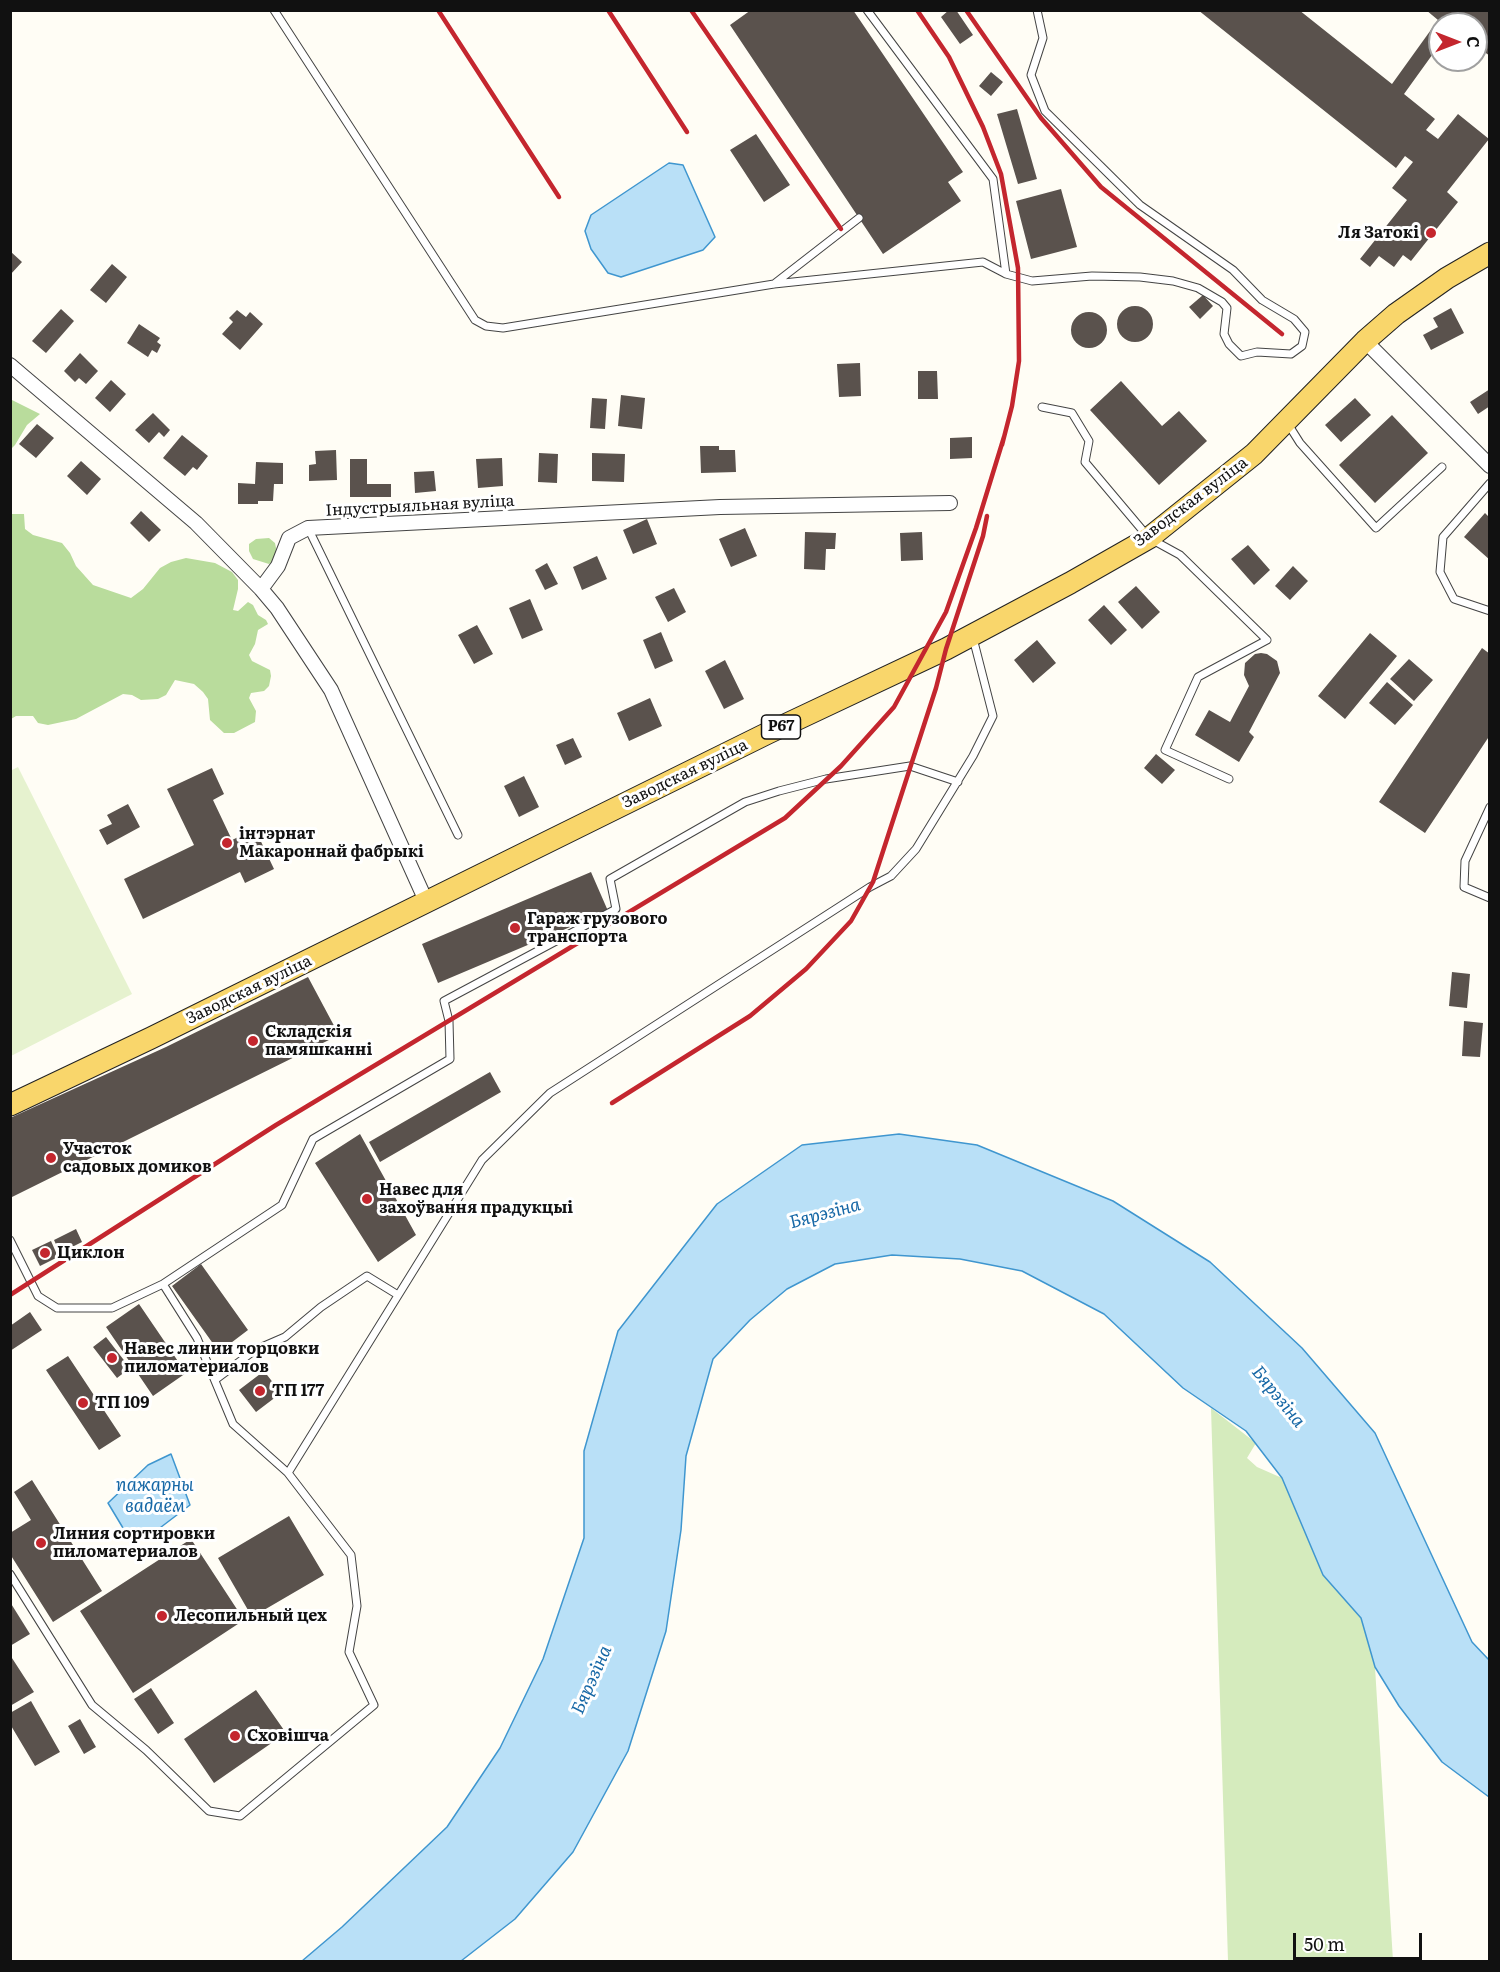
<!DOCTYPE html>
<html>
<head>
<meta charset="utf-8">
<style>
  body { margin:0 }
  #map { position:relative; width:1500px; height:1972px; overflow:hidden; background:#fffdf5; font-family:Literata,serif }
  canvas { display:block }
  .frame { position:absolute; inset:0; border:12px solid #111; pointer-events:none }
  .north { position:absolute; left:1428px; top:12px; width:60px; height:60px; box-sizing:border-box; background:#fff; border:2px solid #a0a0a0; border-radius:50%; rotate:90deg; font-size:16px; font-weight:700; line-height:24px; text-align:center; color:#111 }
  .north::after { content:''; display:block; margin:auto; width:21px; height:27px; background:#c4262e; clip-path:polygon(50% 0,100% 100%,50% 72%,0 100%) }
  .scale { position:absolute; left:1293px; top:1933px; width:129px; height:27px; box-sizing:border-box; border:3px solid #111; border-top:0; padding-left:8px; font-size:18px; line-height:21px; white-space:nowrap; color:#111; -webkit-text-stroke:4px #fff; paint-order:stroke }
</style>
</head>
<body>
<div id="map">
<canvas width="1500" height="1972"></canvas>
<div class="frame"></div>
<div class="north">С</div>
<div class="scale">50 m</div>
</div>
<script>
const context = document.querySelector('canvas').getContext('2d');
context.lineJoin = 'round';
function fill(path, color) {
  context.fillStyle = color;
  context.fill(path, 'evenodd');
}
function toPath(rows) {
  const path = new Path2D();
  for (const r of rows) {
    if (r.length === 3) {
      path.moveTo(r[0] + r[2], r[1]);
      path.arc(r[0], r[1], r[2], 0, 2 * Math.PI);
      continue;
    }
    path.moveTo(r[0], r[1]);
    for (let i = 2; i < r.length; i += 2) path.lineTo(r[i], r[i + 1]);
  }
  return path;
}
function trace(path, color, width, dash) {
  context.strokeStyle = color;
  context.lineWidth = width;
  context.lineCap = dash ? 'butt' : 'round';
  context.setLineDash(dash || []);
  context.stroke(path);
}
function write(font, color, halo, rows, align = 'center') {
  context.font = font + ' Literata,serif';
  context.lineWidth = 6;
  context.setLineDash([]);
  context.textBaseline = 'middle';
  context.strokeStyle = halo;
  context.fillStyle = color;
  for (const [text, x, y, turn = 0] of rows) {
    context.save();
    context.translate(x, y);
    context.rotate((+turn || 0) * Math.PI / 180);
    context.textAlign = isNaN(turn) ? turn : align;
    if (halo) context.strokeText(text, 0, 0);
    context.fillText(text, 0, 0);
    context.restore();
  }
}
fill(toPath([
  [1211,1408,1256,1443,1247,1458,1257,1467,1282,1478,1323,1575,1361,1618,1375,1667,1393,1961,1228,1961]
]), '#d5ebbd');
fill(toPath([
  [12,400,40,414,27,425,15,445,11,449],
  [11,514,24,514,25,529,33,535,62,543,70,553,76,566,93,585,131,598,143,589,160,568,171,562,186,558,215,563,232,572,238,580,238,589,233,610,238,611,248,602,253,605,258,615,266,620,268,624,258,630,255,644,249,655,252,661,270,670,271,676,269,686,264,691,251,693,249,698,256,711,255,722,234,733,224,733,210,720,208,699,203,692,194,684,175,680,166,695,158,699,141,700,132,695,123,694,76,719,48,725,38,723,33,716,16,716,11,719],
  [269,538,275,543,277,553,274,561,269,564,253,559,249,551,249,544,256,539]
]), '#b9dc9c');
fill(toPath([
  [18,767,132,994,11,1056,10,771]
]), '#e6f2cf');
const water = toPath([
  [669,163,683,165,715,237,703,250,621,277,608,273,591,249,585,231,591,215,669,163],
  [899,1134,977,1145,1113,1201,1210,1262,1302,1348,1375,1433,1472,1642,1489,1660,1489,1797,1442,1762,1399,1706,1375,1667,1361,1618,1323,1575,1282,1478,1246,1431,1183,1388,1104,1314,1022,1271,960,1259,892,1255,835,1264,787,1289,750,1320,713,1359,686,1456,681,1530,666,1631,628,1751,573,1852,515,1919,461,1961,302,1961,342,1927,447,1827,500,1748,543,1659,584,1538,584,1451,618,1331,717,1204,802,1145,899,1134],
  [171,1454,190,1505,148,1537,129,1538,108,1503,148,1465,171,1454]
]);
fill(water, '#b9e0f7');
trace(water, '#3f96cf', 1.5);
fill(toPath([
  [751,10,853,10,963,172,948,182,961,201,883,254,730,25],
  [949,10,956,10,973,35,960,44,941,17],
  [1198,10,1299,10,1392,84,1438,20,1426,10,1490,10,1490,56,1476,46,1476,24,1440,24,1440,44,1404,94,1435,119,1426,130,1438,139,1458,114,1489,139,1447,192,1458,202,1411,261,1403,255,1394,267,1379,256,1370,267,1360,259,1407,200,1392,188,1413,162,1405,156,1396,168],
  [991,72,1003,82,991,96,979,86],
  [1017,109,1037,179,1018,184,997,114],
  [756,134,790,185,764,202,730,150],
  [1061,189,1077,247,1031,259,1016,201],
  [10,251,22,262,10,275],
  [112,264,127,277,106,303,90,290],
  [1203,295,1213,306,1200,319,1189,307],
  [1135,324,18],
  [1451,308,1464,333,1431,350,1423,335,1438,327,1433,318],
  [61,309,74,321,46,353,32,341],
  [237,310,246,317,250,312,263,324,240,350,222,334,233,322,229,318],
  [1089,330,18],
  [139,324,160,338,157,342,161,345,157,353,152,350,148,357,127,343],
  [80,353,98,371,86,384,79,378,75,382,64,371],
  [860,363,861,396,839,397,837,364],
  [918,371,937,371,938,399,918,399],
  [111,380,126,394,110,412,95,398],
  [1121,381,1162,426,1179,411,1207,441,1159,485,1090,410],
  [1490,389,1490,406,1478,414,1470,402],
  [621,395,645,398,642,429,618,426],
  [592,398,607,399,605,429,590,428],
  [1355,398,1371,415,1341,442,1325,425],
  [153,413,170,430,164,437,159,432,149,443,135,430],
  [1392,415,1428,453,1375,503,1339,465],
  [37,424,54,438,36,458,19,444],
  [182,435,208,456,197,470,193,467,185,476,163,458],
  [972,437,972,458,950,459,950,438],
  [700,446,719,446,719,450,735,450,736,472,701,473],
  [336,450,337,480,309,481,309,465,316,464,315,451],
  [539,453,558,454,557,483,538,482],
  [592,453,625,454,624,482,592,481],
  [502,458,503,486,478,488,476,459],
  [350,459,367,459,367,484,391,484,391,497,350,497],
  [81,461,101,479,87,495,67,476],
  [256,462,283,463,283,484,274,484,273,501,258,501,258,504,238,504,238,483,255,484],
  [434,471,436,491,415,493,414,472],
  [141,511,161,530,149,542,130,523],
  [1485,513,1490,518,1490,560,1464,537],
  [647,519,657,544,633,554,623,530],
  [745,528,757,556,731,567,719,539],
  [805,532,836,533,835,549,826,549,825,570,804,569],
  [922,532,923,560,901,561,900,533],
  [1248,545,1270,570,1254,585,1231,559],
  [597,556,607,579,582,590,573,567],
  [547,563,558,584,545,590,535,570],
  [1293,566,1308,581,1290,600,1275,586],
  [1136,586,1160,612,1142,629,1118,602],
  [674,588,686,612,668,622,655,597],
  [530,599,543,630,522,639,509,608],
  [1104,605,1127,630,1111,645,1088,620],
  [477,625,493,654,474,664,458,635],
  [661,632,673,661,655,669,643,640],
  [1370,633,1397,656,1345,719,1318,696],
  [1037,640,1056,663,1033,683,1014,660],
  [1482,648,1490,654,1490,735,1425,833,1379,802],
  [1261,653,1267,654,1277,661,1280,673,1249,732,1254,737,1239,762,1195,735,1209,710,1230,722,1249,686,1244,675,1245,663,1255,654],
  [1409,659,1433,680,1414,701,1390,679],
  [725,660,744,699,724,709,705,671],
  [1387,682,1413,705,1395,725,1369,703],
  [650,698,662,726,629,741,617,713],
  [573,738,582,757,565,765,556,745],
  [1156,754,1175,770,1162,784,1144,768],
  [212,768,224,794,213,800,232,840,255,829,274,869,245,883,240,872,143,919,124,879,194,845,167,789],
  [524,776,539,807,519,817,504,786],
  [128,804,140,827,107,845,99,830,112,824,107,815],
  [591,872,608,911,438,983,422,944],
  [1452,972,1470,974,1467,1008,1449,1006],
  [308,977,339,1035,10,1198,10,1118,166,1047],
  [1464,1021,1483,1023,1480,1057,1462,1056],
  [490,1072,501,1092,380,1162,369,1142],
  [360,1134,416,1235,378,1262,315,1163],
  [76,1229,82,1242,60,1253,54,1240],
  [51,1241,58,1257,40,1266,32,1250],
  [201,1264,248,1330,219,1352,172,1286],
  [139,1304,186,1373,153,1396,106,1327],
  [30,1312,42,1330,10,1351,10,1326],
  [106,1337,130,1368,117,1378,93,1347],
  [68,1356,121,1436,99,1450,46,1370],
  [264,1371,281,1393,256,1412,239,1390],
  [32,1480,102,1591,53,1622,10,1554,10,1533,31,1520,14,1492],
  [289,1516,324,1575,252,1617,218,1558],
  [191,1539,244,1620,133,1693,80,1611],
  [10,1602,30,1634,10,1646],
  [10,1655,34,1692,10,1706],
  [151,1688,174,1723,158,1734,134,1699],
  [256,1690,286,1733,214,1783,184,1739],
  [31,1701,60,1752,35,1766,10,1724,10,1713],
  [80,1719,96,1747,84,1754,68,1726]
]), '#5a524d');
const lane = toPath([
  [274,10,475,320,486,326,503,328,774,284,983,262,1006,274,1032,281,1092,276,1140,277,1173,281,1198,288,1222,302,1227,308,1224,334,1229,344,1241,356,1257,352,1291,354,1302,346,1305,332,1294,319,1262,300,1233,270,1140,205,1045,111,1031,75,1043,38,1037,10],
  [867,10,993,179,1006,274],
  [774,284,859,218],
  [1042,407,1072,413,1089,441,1085,462,1149,538,1180,555,1267,640,1198,677,1165,750,1229,779],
  [1288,424,1300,443,1376,528,1442,467],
  [1490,483,1443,537,1440,572,1454,599,1490,611],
  [308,528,458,835],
  [1490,807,1465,861,1464,887,1490,898],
  [10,1240,38,1296,57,1308,112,1308,163,1284,197,1338,233,1424,288,1473,482,1160,550,1093,870,887,891,876,916,849,973,756,993,716,973,638],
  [163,1284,282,1205,313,1139,450,1059,449,1021,444,1001,616,909,610,879,745,802,779,791,826,779,910,766,958,782],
  [215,1380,255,1350,285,1337,321,1307,367,1276,398,1295],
  [10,1574,92,1705,146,1750,209,1811,240,1816,374,1705,349,1652,357,1606,351,1555,288,1473]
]);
const street = toPath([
  [1365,341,1490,466],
  [10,365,196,523,261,589,278,566,289,538,308,528,720,507,950,503],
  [261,589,277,608,331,690,426,901]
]);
const primary = toPath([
  [10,1105,151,1038,768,733,946,649,1070,583,1149,538,1254,454,1365,341,1396,314,1447,278,1490,253]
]);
trace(lane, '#444', 9);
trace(street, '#444', 16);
trace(primary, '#222', 23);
trace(lane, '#fff', 7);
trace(street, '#fff', 14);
trace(primary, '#f9d66b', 21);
trace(toPath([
  [438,10,559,197],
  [608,10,687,132],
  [691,10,841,229],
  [917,10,949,57,983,127,1001,174,1018,268,1019,361,1012,406,1002,445],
  [966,10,1041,118,1101,187,1282,334],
  [612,1103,750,1016,806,969,851,921,873,882,936,688,946,649,983,536,987,516],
  [10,1295,276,1125,785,818,841,766,894,707,946,612,976,528,1004,437]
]), '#c4262e', 4.5);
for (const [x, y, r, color] of [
  [1431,233,6,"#c4262e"],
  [227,843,6,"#c4262e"],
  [515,928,6,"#c4262e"],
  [253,1041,6,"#c4262e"],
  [51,1158,6,"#c4262e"],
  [367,1199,6,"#c4262e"],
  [45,1253,6,"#c4262e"],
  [112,1358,6,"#c4262e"],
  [260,1391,6,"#c4262e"],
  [83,1403,6,"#c4262e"],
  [41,1543,6,"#c4262e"],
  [162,1616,6,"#c4262e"],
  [235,1736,6,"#c4262e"]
]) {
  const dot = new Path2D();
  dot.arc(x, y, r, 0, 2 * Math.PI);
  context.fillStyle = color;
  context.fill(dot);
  trace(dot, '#fff', 2);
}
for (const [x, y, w] of [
  [781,727,39]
]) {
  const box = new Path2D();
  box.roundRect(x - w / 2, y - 12, w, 24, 4.5);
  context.fillStyle = '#fff';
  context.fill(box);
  trace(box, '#111', 1.5);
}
write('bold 15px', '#111', null, [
  ["Р67",781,727]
]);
write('bold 16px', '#111', '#fff', [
  ["Ля Затокі",1419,233,"right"],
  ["інтэрнат",239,834],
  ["Макароннай фабрыкі",239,852],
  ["Гараж грузового",527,919],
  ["транспорта",527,937],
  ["Складскія",265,1032],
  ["памяшканні",265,1050],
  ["Участок",63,1149],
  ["садовых домиков",63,1167],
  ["Навес для",379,1190],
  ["захоўвання прадукцыі",379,1208],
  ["Циклон",57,1253],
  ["Навес линии торцовки",124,1349],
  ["пиломатериалов",124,1367],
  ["ТП 177",272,1391],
  ["ТП 109",95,1403],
  ["Линия сортировки",53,1534],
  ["пиломатериалов",53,1552],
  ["Лесопильный цех",174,1616],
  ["Сховішча",247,1736]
], 'left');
write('16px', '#111', '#fff', [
  ["Заводская вуліца",1191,502,-37],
  ["Індустрыяльная вуліца",420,506,-3],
  ["Заводская вуліца",685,774,-26],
  ["Заводская вуліца",249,990,-26]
]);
write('italic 18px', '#1768a6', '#fff', [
  ["Бярэзіна",825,1214,-15],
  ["Бярэзіна",1278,1397,51],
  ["пажарны",155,1486],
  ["вадаём",155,1507],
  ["Бярэзіна",592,1680,-66]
]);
</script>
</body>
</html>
